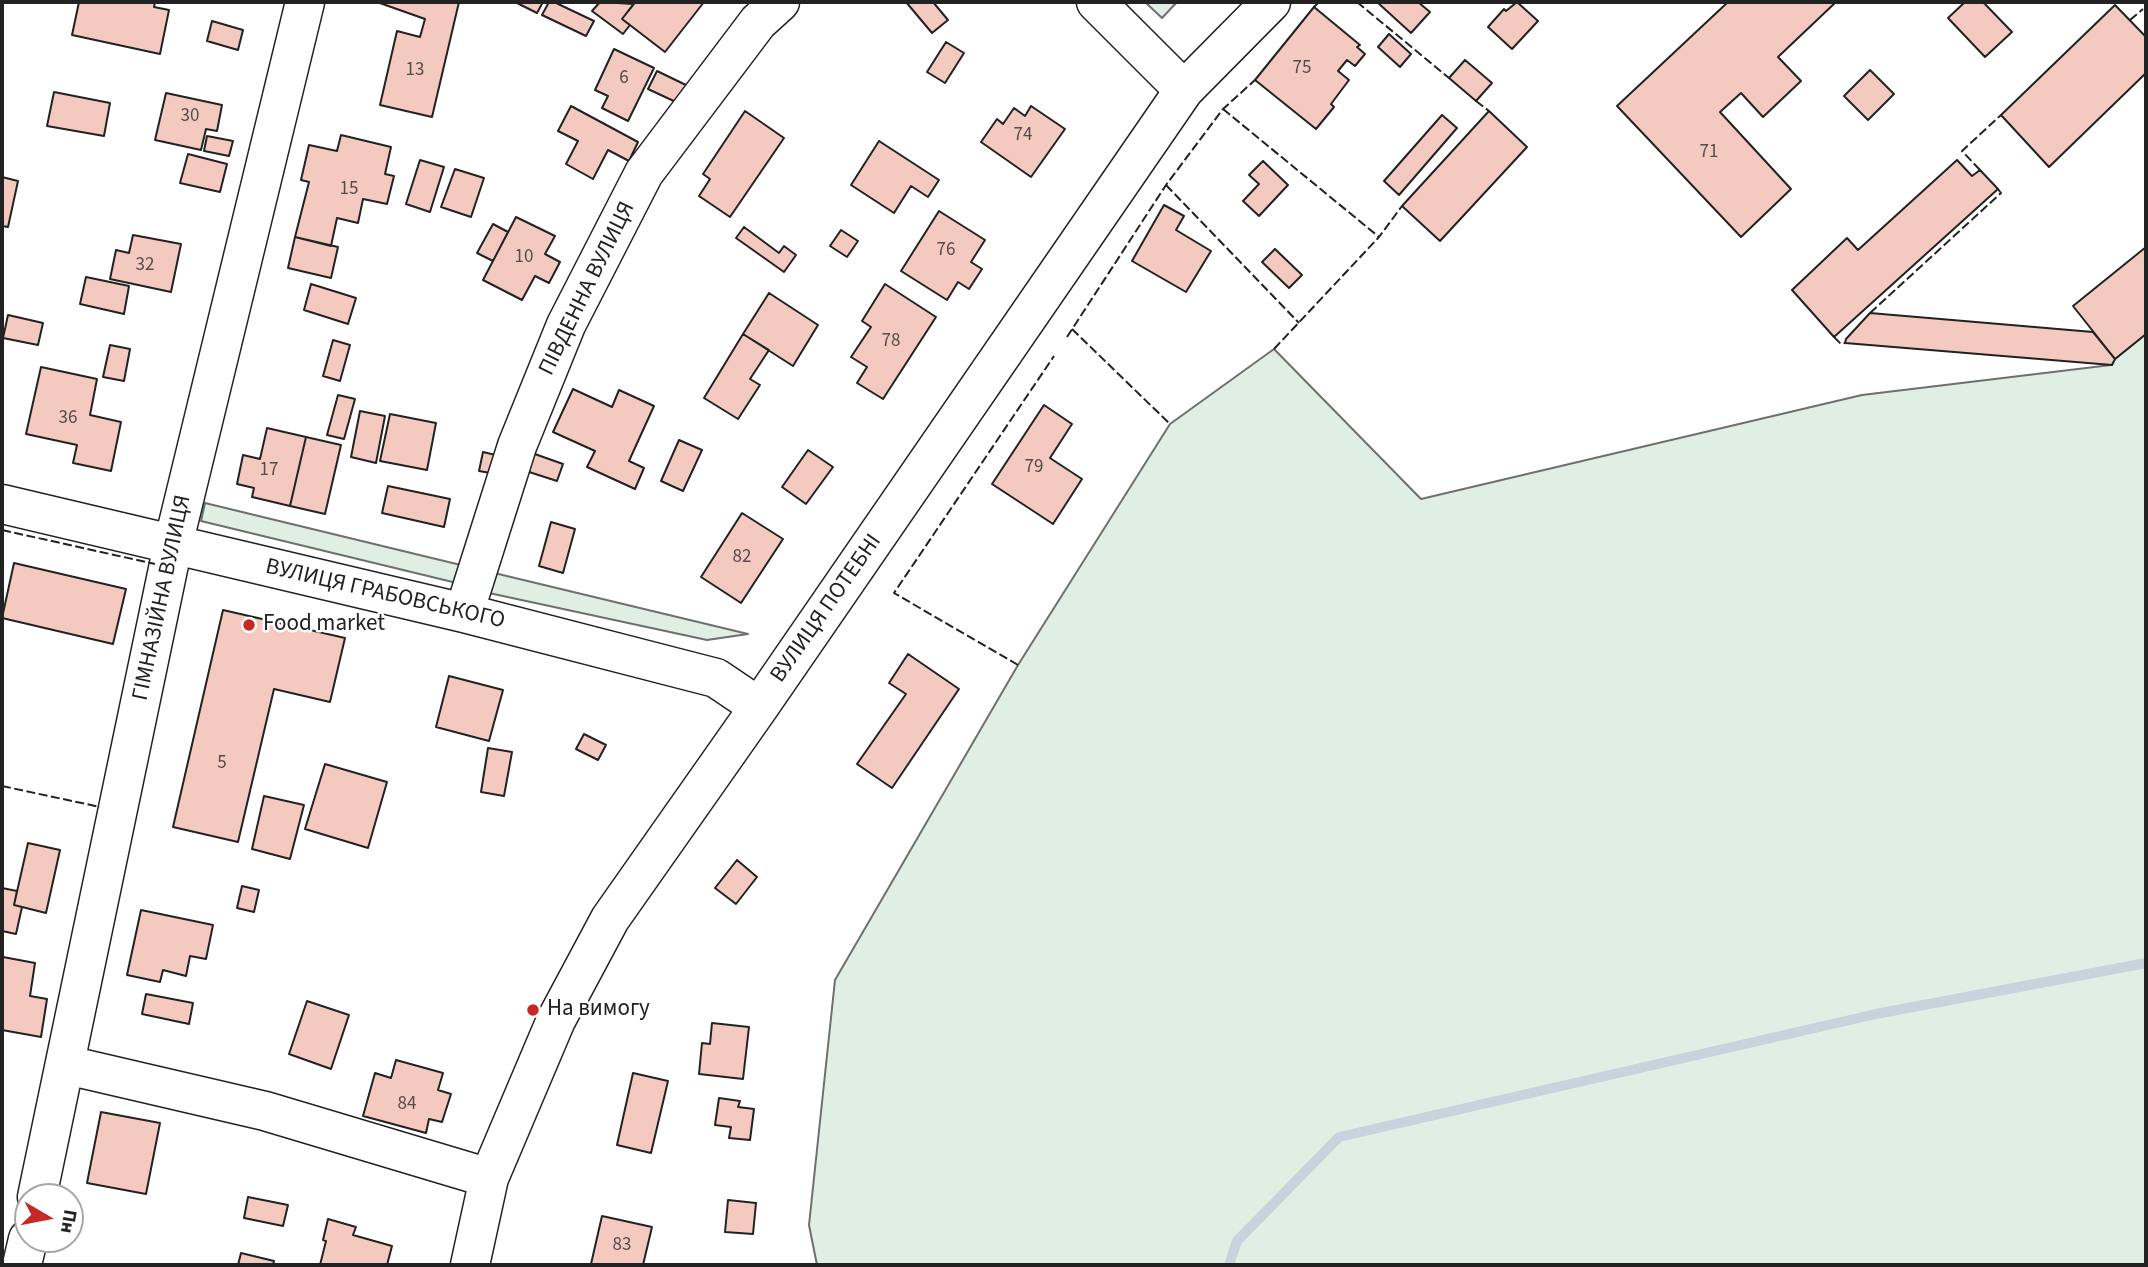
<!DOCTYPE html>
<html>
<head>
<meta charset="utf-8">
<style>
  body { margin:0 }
  #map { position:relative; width:2148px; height:1267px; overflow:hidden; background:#fff; font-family:"Source Sans 3",sans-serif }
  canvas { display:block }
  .frame { position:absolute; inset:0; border:4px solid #222; pointer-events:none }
  .north { position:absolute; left:14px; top:1183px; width:70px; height:70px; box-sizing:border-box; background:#fff; border:2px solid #a7a7a7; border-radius:50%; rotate:100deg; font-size:19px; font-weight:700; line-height:28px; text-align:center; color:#222 }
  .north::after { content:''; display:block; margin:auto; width:24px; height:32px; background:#c62828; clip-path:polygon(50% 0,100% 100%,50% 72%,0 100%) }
</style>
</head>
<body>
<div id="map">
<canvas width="2148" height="1267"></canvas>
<div class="frame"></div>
<div class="north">Пн</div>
</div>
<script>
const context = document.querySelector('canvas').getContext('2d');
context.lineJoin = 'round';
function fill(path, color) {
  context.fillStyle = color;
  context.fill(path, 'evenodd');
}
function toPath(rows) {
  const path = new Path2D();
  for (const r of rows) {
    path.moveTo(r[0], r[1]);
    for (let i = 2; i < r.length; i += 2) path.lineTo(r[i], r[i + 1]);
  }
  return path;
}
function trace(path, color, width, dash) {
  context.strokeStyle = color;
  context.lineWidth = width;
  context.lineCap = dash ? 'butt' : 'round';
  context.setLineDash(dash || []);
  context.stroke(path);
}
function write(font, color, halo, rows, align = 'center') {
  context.font = font + ' "Source Sans 3",sans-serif';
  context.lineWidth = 5;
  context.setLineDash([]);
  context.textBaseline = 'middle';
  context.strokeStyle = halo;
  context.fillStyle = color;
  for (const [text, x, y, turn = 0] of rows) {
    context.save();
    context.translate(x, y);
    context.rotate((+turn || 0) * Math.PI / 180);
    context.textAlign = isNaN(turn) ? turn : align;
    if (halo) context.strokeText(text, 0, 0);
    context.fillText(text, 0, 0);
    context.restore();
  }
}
const green = toPath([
  [1145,2,1177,2,1162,18,1145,2],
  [2146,334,2146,1265,817,1265,809,1225,835,980,1018,665,1170,424,1274,349,1421,499,1862,395,2111,365,2115,359,2146,334],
  [205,503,469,567,465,585,201,521,205,503],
  [486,571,748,634,707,640,489,593,486,571]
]);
fill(green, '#e0efe3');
trace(green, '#6f6f6f', 2);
trace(toPath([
  [1229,1265,1237,1241,1339,1137,1876,1014,2146,963]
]), '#c7d3dd', 10);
const building = toPath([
  [79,2,155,2,154,7,169,10,160,54,72,35,79,2],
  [377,2,459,2,432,117,380,105,397,31,420,37,425,19,377,2],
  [515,2,543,2,537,13,515,2],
  [549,2,554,2,594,21,586,36,542,15,549,2],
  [600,2,634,4,622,19,630,25,623,34,592,11,600,2],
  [635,2,704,2,665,52,622,19,635,2],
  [906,2,933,2,948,20,932,33,906,2],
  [1377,2,1418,2,1430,12,1411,33,1377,2],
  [1517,2,1538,21,1512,49,1488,27,1504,9,1506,11,1517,2],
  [1728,2,1836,2,1778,57,1801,81,1763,117,1741,93,1720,112,1791,189,1741,237,1617,106,1728,2],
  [1965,2,1983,2,2012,32,1985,57,1948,18,1965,2],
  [2115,5,2146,37,2146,73,2049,167,2001,115,2115,5],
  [1314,7,1360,45,1357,47,1365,54,1355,66,1347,60,1338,71,1349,80,1331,104,1334,107,1316,129,1255,80,1314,7],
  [212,21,243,30,238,50,207,41,212,21],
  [1389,34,1411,54,1400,67,1378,47,1389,34],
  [946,42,964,53,945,83,927,72,946,42],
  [614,49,654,68,628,121,602,108,608,96,595,90,614,49],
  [1465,60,1492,83,1476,101,1449,78,1465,60],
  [1870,70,1894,94,1868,120,1844,96,1870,70],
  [657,71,686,85,678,103,648,89,657,71],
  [54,92,110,103,104,136,47,126,54,92],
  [166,93,222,105,217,131,206,129,201,150,155,140,166,93],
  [571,106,638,142,629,161,608,150,593,179,566,164,578,141,558,131,571,106],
  [1031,106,1065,129,1031,177,981,142,997,119,1003,124,1014,108,1025,116,1031,106],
  [745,111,784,138,730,217,699,196,710,179,703,174,745,111],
  [1489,111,1527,147,1440,241,1402,206,1489,111],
  [1442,115,1457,128,1399,195,1384,181,1442,115],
  [341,135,391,147,385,174,394,176,387,204,363,199,358,223,337,218,331,246,295,237,309,182,301,180,309,145,337,151,341,135],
  [207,136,233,141,229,156,204,151,207,136],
  [879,141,939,180,928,197,911,186,894,213,851,185,879,141],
  [188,154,227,164,220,192,180,183,188,154],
  [420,160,444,167,430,212,406,204,420,160],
  [1957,160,1972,176,1980,170,1998,189,1834,337,1792,290,1847,238,1858,250,1957,160],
  [1263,161,1288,185,1259,216,1243,201,1259,184,1249,175,1263,161],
  [455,169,484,178,471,217,441,207,455,169],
  [2,177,18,181,8,227,2,226,2,177],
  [1164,205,1184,216,1176,230,1211,251,1186,292,1132,261,1164,205],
  [939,211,985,240,971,262,982,269,969,289,958,282,947,300,901,271,939,211],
  [516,217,555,236,545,254,560,262,549,283,535,276,522,300,483,280,516,217],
  [493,224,508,232,493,261,477,253,493,224],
  [744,227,779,253,784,246,796,255,784,272,736,238,744,227],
  [841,230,858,241,847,257,830,246,841,230],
  [133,235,181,244,171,292,110,279,116,250,129,253,133,235],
  [295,237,338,247,331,278,288,268,295,237],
  [2146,247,2146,334,2115,359,2073,306,2146,247],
  [1275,249,1302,275,1289,288,1262,262,1275,249],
  [86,277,129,286,124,314,80,304,86,277],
  [311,284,356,298,348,324,304,310,311,284],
  [885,284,936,317,883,399,857,383,867,367,851,357,871,327,862,321,885,284],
  [769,293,818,325,793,366,743,334,769,293],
  [1870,313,2093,332,2115,359,2112,365,1845,343,1846,339,1870,313],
  [8,315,43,323,38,345,3,338,8,315],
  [743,334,769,350,750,379,760,385,738,419,704,398,743,334],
  [333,340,350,345,340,381,323,376,333,340],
  [110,345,130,349,124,381,103,377,110,345],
  [41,367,97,379,90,415,121,422,111,471,73,463,77,445,26,434,41,367],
  [573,389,612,407,619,390,654,406,629,461,644,468,635,489,587,467,595,451,553,432,573,389],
  [338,395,355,399,344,439,327,435,338,395],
  [1044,405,1072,424,1050,458,1082,479,1053,524,992,484,1044,405],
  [360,411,385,416,376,463,351,457,360,411],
  [390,414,436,423,427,470,380,461,390,414],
  [267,428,306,437,290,506,252,497,254,488,237,484,243,455,260,459,267,428],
  [306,437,341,445,325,514,290,506,306,437],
  [679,440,702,450,683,491,661,481,679,440],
  [808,450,833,467,806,504,782,487,808,450],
  [483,452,500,456,496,474,479,471,483,452],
  [532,453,563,464,557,481,526,471,532,453],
  [388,486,450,499,444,527,382,513,388,486],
  [742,513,783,539,741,603,701,577,742,513],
  [551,522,575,529,563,573,539,566,551,522],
  [14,563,126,589,113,644,2,618,14,563],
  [223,610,345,638,330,702,274,689,238,842,173,827,223,610],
  [908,654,959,689,892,788,857,764,906,694,889,683,908,654],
  [449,676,503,690,489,741,436,727,449,676],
  [584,734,606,745,598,760,576,749,584,734],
  [488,748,512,752,504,796,481,792,488,748],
  [325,764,387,782,368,848,305,829,325,764],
  [264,796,304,805,290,859,252,849,264,796],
  [28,843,60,850,46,913,14,905,28,843],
  [737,860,757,877,736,904,715,888,737,860],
  [242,886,259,890,254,912,237,908,242,886],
  [2,888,17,891,14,905,22,907,16,934,2,931,2,888],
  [141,910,213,925,206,959,190,956,186,976,163,970,160,982,127,975,141,910],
  [3,957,35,963,30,996,47,999,41,1037,2,1030,3,957],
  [146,994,193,1003,189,1024,142,1014,146,994],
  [307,1001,349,1015,331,1069,289,1054,307,1001],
  [712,1023,749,1027,743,1079,699,1074,702,1043,710,1044,712,1023],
  [396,1060,443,1073,438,1090,451,1094,442,1122,429,1119,426,1133,363,1116,375,1073,391,1078,396,1060],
  [633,1073,668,1081,651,1153,617,1145,633,1073],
  [719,1098,740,1101,738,1107,754,1109,750,1140,729,1138,731,1127,715,1125,719,1098],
  [101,1112,160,1123,146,1194,87,1183,101,1112],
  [248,1197,288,1205,283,1226,244,1218,248,1197],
  [728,1200,756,1203,753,1234,725,1232,728,1200],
  [602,1216,652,1227,643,1265,591,1264,602,1216],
  [328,1219,356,1227,353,1235,392,1246,387,1265,320,1265,326,1241,323,1240,328,1219],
  [241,1253,274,1261,273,1265,238,1265,241,1253]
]);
fill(building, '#f3c9c0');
trace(building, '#222', 2);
const minor = toPath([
  [1096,2,1184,90],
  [2,504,464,613,716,678,759,707],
  [464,613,517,446,566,325,644,173,758,22,780,2],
  [67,1065,265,1111,489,1178],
  [37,1197,173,545,305,2],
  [22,1265,28,1239],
  [470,1265,489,1178,556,1020,610,919,759,707,1184,90,1271,2]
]);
trace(minor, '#222', 41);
trace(minor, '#fff', 38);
trace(toPath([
  [1357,2,1449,78],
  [1314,7,1319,2],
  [2130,20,2143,9],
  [1476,101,1489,111],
  [1223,109,1379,237],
  [1980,170,1962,151,2001,115],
  [1166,185,1299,323],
  [1870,313,2001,193,1998,189],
  [1072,329,1170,424],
  [1067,337,1166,185,1223,109,1255,80],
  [1834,337,1841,344,1845,343],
  [1274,349,1379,237,1402,206],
  [2,530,155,564],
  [1018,665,894,593,1054,356],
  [2,786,100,807]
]), '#222', 2, [9, 3.5]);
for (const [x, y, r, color] of [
  [249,625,7,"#c62828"],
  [533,1010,7,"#c62828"]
]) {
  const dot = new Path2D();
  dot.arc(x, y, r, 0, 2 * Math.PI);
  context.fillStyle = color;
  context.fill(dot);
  trace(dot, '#fff', 2.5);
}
write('19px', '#564c4a', null, [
  ["75",1302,69],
  ["13",415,71],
  ["6",624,79],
  ["30",190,117],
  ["74",1023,136],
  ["71",1709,153],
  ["15",349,190],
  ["76",946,251],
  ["10",524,258],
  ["32",145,266],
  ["78",891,342],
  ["36",68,419],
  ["79",1034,468],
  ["17",269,471],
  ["82",742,558],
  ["5",222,764],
  ["84",407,1105],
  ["83",622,1246]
]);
write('23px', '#222', '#fff', [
  ["ПІВДЕННА ВУЛИЦЯ",588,289,-64],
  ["ВУЛИЦЯ ГРАБОВСЬКОГО",385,595,13],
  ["ГІМНАЗІЙНА ВУЛИЦЯ",163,598,-78],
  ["ВУЛИЦЯ ПОТЕБНІ",827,609,-55]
]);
write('23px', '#222', '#fff', [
  ["Food market",263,625],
  ["На вимогу",547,1010]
], 'left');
</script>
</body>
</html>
